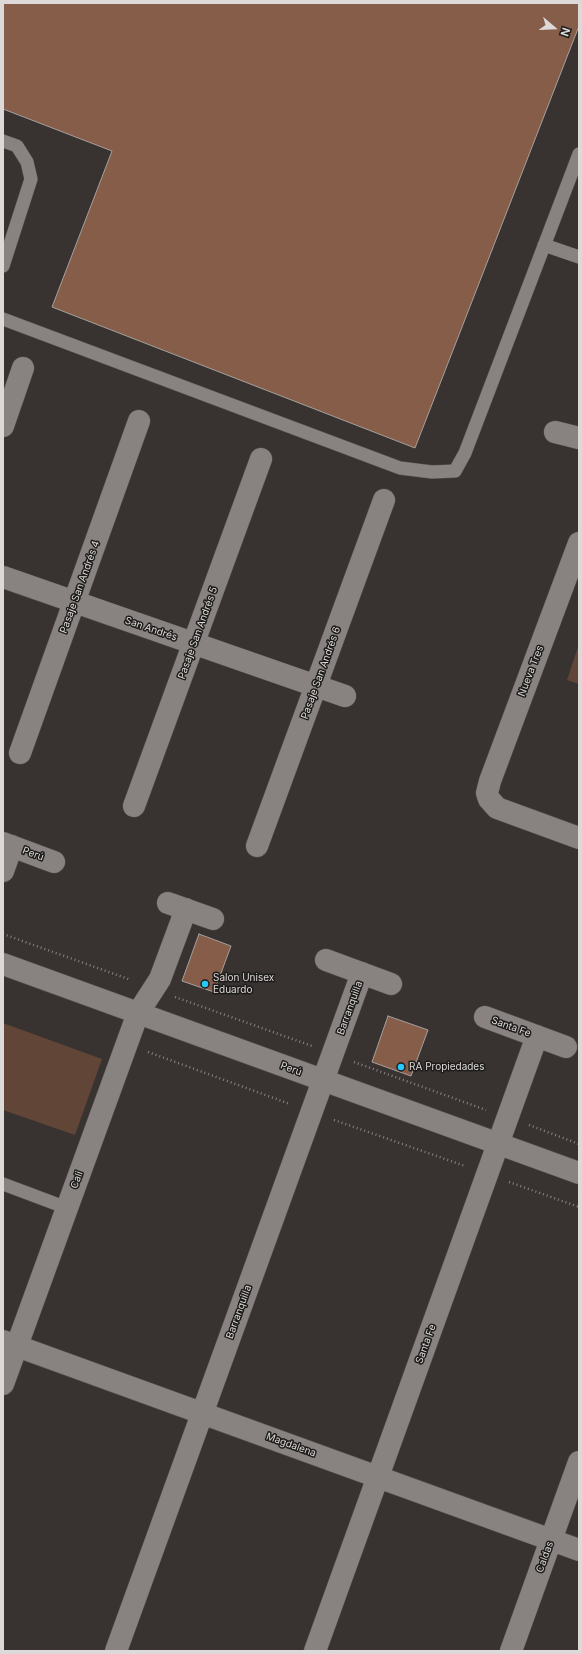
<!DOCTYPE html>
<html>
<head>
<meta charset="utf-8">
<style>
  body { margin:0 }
  #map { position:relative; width:582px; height:1654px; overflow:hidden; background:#383331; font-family:Inter,sans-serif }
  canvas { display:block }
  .frame { position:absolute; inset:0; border:4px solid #dcd9d8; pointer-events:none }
  .north { position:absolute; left:534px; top:8px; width:40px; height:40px; -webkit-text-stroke:3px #1e1c1b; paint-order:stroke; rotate:109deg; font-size:11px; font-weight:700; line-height:16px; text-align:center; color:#dcd9d8 }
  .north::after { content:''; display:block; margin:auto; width:14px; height:18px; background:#dcd9d8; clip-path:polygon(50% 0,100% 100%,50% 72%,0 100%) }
</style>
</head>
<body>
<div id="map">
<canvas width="582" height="1654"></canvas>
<div class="frame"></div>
<div class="north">N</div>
</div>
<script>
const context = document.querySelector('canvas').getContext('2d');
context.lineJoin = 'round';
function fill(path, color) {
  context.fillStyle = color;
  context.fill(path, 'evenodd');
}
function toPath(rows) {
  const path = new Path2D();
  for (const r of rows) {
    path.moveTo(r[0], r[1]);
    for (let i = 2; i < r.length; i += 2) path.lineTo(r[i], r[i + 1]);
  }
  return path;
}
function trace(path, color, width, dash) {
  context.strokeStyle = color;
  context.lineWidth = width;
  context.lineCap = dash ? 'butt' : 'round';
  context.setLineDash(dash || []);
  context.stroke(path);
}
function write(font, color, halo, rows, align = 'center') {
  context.font = font + ' Inter,sans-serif';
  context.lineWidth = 3;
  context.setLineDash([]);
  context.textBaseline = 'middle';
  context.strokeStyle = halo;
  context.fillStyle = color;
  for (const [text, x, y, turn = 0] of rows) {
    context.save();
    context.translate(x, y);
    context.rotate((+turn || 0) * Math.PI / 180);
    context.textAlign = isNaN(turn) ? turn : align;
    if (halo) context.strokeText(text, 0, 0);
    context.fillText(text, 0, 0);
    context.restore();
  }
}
fill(toPath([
  [579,644,579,684,567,680],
  [3,1023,102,1059,75,1135,3,1110]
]), '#614537');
const building = toPath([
  [3,3,579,3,579,26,415,448,52,307,112,151,3,109,3,3],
  [199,934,231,946,214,992,182,981,199,934],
  [388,1016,428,1030,411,1076,372,1062,388,1016]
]);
fill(building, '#855d48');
trace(building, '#a6a19e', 1);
const service = toPath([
  [3,141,17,146,27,162,31,179,3,266],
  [544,245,579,257],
  [3,319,400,468,432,472,455,471,465,453,579,154],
  [3,1184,67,1208]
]);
const minor = toPath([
  [3,426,23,368],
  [555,432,579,438],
  [579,543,490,781,487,793,489,799,497,808,579,838],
  [3,577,345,696],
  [20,753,139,421],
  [134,806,261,459],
  [3,843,54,862],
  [257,846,384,500],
  [3,871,12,846],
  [168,903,213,919],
  [326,960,391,984],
  [485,1017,566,1047],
  [3,1341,579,1550],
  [3,1384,138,1013,160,979,186,909],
  [116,1651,362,973],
  [315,1651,537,1036],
  [511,1651,579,1462]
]);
const tertiary = toPath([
  [3,964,579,1173]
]);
trace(service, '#54504e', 14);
trace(minor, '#54504e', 23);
trace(tertiary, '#54504e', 23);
trace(toPath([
  [3,934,131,980],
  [175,997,312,1046],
  [148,1052,290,1104],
  [354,1062,486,1110],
  [334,1120,465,1166],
  [529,1125,579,1144],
  [509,1182,579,1207]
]), '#878381', 2.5, [1, 3]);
trace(service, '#888380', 13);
trace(minor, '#888380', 22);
trace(tertiary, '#888380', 22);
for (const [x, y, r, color] of [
  [205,984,4,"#27c8fe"],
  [401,1067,4,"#27c8fe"]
]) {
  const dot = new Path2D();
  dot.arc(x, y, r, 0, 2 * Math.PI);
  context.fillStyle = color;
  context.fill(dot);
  trace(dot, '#1e1c1b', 1.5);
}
write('10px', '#dcd9d8', '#1e1c1b', [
  ["Pasaje San Andrés 4",80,587,-70],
  ["San Andrés",151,629,19],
  ["Pasaje San Andrés 5",198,633,-70],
  ["Nueva Tres",531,671,-69],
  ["Pasaje San Andrés 6",321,673,-70],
  ["Perú",33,854,20],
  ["Barranquilla",350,1008,-70],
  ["Santa Fe",511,1027,20],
  ["Perú",291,1069,20],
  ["Cali",77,1180,-70],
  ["Barranquilla",239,1312,-70],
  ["Santa Fe",426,1344,-70],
  ["Magdalena",291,1445,20],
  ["Caldas",545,1557,-70]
]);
write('10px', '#dcd9d8', '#1e1c1b', [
  ["Salon Unisex",213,978],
  ["Eduardo",213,990],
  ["RA Propiedades",409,1067]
], 'left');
</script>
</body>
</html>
